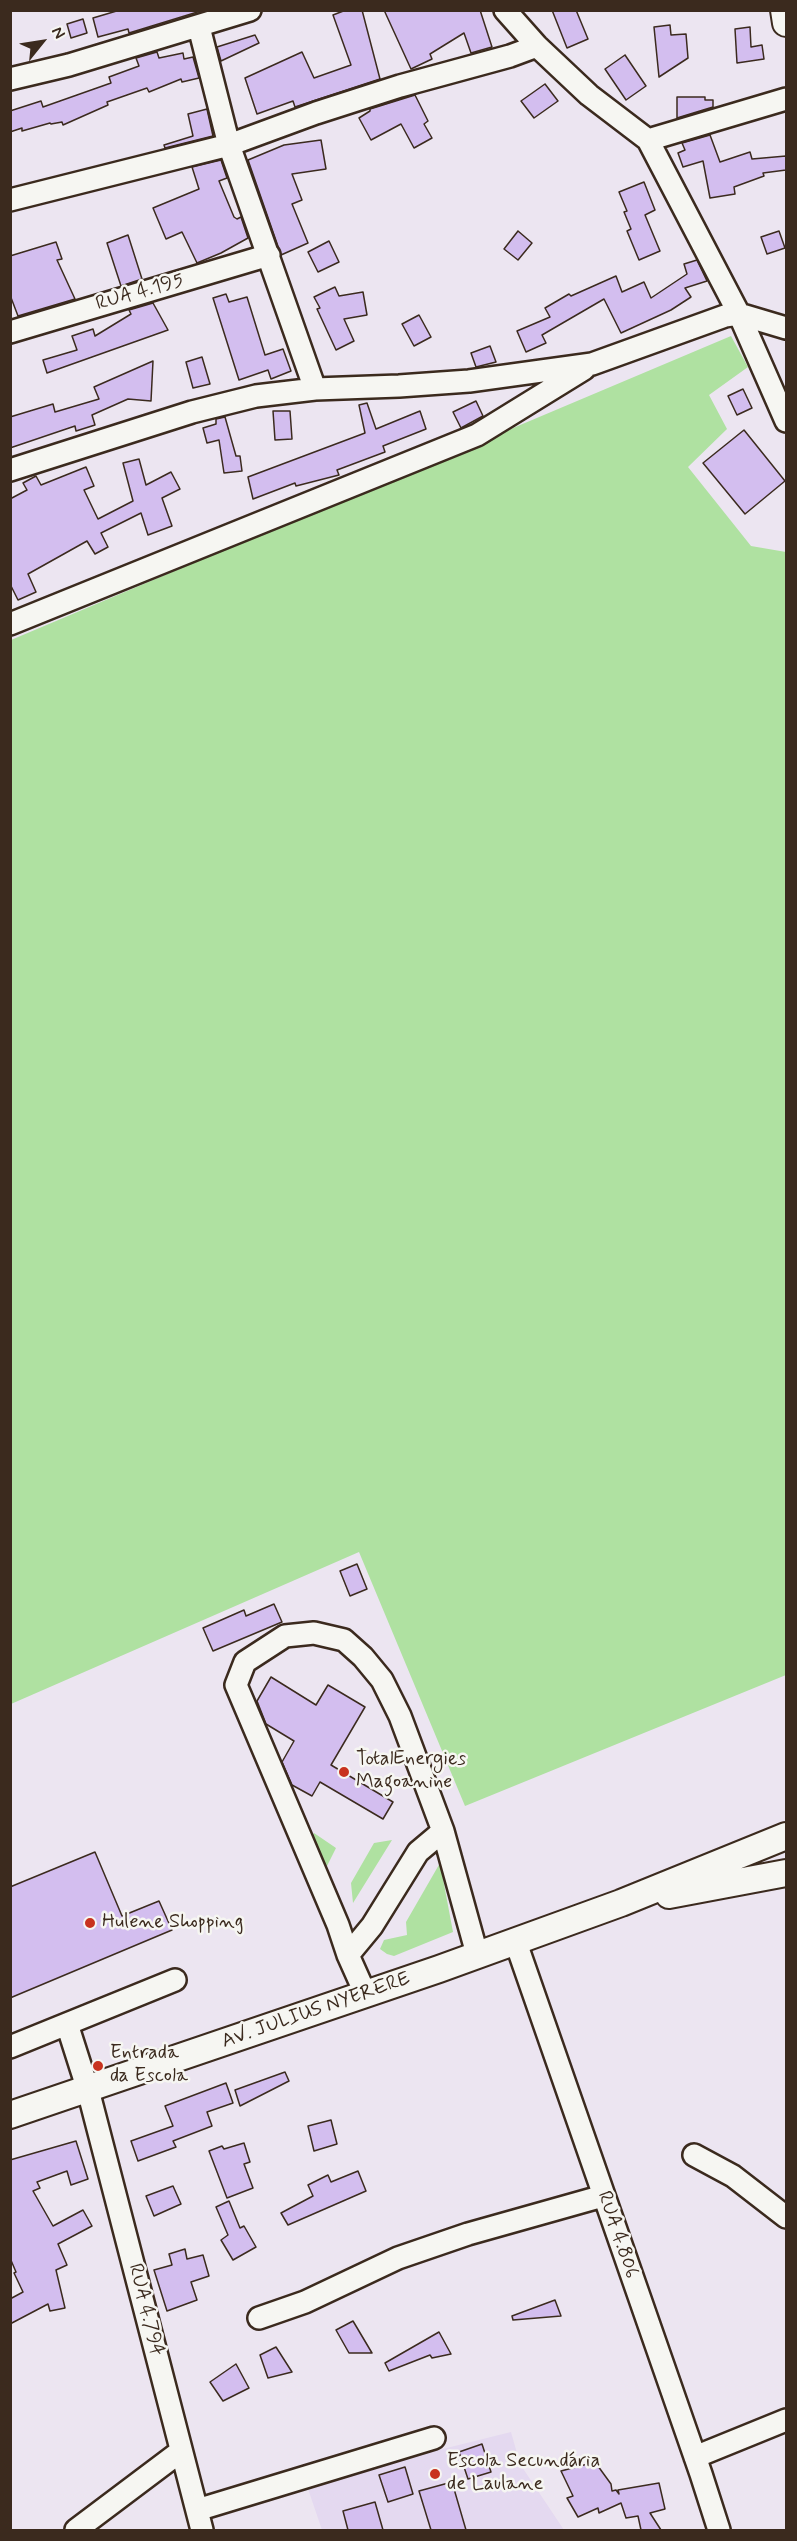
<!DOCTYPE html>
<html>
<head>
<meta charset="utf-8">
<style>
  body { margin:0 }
  #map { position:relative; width:797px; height:2541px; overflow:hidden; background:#ece5f1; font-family:Mynerve,sans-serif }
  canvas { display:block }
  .frame { position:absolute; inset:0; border:12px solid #3b2a1e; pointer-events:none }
  .north { position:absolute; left:12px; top:12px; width:60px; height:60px; -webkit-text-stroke:4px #f6f6f2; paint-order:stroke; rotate:60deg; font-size:16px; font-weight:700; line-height:24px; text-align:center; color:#3b2a1e }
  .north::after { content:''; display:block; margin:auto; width:21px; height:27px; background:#3b2a1e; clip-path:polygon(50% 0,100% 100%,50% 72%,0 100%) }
</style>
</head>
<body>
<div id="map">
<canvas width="797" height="2541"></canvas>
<div class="frame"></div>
<div class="north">N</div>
</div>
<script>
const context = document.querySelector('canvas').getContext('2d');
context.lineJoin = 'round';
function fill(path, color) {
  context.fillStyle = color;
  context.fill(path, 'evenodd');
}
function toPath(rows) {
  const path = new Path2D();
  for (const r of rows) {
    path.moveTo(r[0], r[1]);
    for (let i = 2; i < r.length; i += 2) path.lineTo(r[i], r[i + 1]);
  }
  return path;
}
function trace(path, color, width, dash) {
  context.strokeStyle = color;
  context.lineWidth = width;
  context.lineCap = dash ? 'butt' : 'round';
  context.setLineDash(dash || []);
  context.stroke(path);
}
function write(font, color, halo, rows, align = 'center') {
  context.font = font + ' Mynerve,sans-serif';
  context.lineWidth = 5;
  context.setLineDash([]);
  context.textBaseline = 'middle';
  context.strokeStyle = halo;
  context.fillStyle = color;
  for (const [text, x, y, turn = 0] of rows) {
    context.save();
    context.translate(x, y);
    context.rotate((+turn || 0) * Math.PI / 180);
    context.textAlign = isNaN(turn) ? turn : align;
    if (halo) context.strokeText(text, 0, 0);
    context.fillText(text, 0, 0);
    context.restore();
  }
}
fill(toPath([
  [511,2432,520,2464,564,2530,322,2530,306,2483]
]), '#e4d9f0');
fill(toPath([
  [731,336,748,367,709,395,727,429,688,467,751,546,786,552,786,1675,465,1806,359,1552,11,1704,11,640],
  [314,1833,336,1848,327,1866,321,1863,310,1839],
  [392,1840,353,1903,351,1883,374,1843],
  [440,1863,453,1932,394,1956,387,1954,380,1949,384,1940,407,1935,406,1922]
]), '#afe1a1');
const building = toPath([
  [120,10,204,10,129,33,128,29,98,37,93,18,120,10],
  [346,10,362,10,380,79,295,107,293,101,257,114,245,78,302,52,314,78,351,65,333,15,346,10],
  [384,10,480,10,492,47,471,53,464,33,430,54,432,59,411,69,384,10],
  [552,10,576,10,588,39,567,48,552,10],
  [83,19,87,33,71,38,67,24,83,19],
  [670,25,671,35,686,34,688,58,659,77,654,27,670,25],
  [750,27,751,47,762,45,764,59,737,63,735,29,750,27],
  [255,35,259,43,221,61,217,47,255,35],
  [157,52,159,58,183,53,184,59,193,57,199,78,182,82,181,79,149,92,147,88,107,102,108,105,63,125,62,122,51,124,50,123,22,131,22,128,10,132,10,111,41,101,43,107,111,83,109,77,139,66,136,58,157,52],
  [625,55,646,86,626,100,605,69,625,55],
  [545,84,558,101,534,118,521,101,545,84],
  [415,95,428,121,424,124,432,138,414,148,401,124,371,140,359,118,370,111,370,109,415,95],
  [677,97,705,97,705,100,713,100,713,107,677,118,677,97],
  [207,109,213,136,165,148,164,145,193,136,188,114,207,109],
  [710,135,720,162,750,152,752,159,786,156,786,170,763,173,764,176,734,187,735,194,710,198,703,161,683,167,678,153,685,150,682,143,710,135],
  [321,140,326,169,292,174,302,200,292,204,308,243,281,255,248,160,284,145,321,140],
  [221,160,227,178,219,181,234,217,237,219,241,217,248,238,221,253,197,263,182,232,166,239,153,208,199,189,192,167,221,160],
  [644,182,655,210,645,215,660,251,639,260,627,231,631,229,624,212,627,211,619,192,644,182],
  [518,231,532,243,518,260,504,249,518,231],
  [779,231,785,248,767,254,761,237,779,231],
  [128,235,142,279,121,286,107,243,128,235],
  [329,241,339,262,318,272,308,252,329,241],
  [56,242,62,259,57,260,75,299,18,316,10,295,10,256,56,242],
  [697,260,707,281,685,288,691,297,671,310,621,333,604,299,542,335,546,343,526,352,517,331,550,317,545,308,569,294,571,296,616,276,622,292,644,282,651,298,687,274,684,264,697,260],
  [335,287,339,296,363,292,367,315,344,319,354,341,336,350,317,309,320,308,314,297,335,287],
  [226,294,229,302,247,297,265,355,283,349,291,371,271,379,268,370,239,380,213,298,226,294],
  [153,303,168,330,47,373,43,360,77,350,72,336,93,329,95,336,131,314,129,310,153,303],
  [419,315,431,337,414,346,402,324,419,315],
  [490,346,496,362,476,367,471,353,490,346],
  [202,357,210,384,193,388,186,362,202,357],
  [153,361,151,401,128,399,92,415,95,425,76,431,75,426,10,448,10,417,53,404,55,412,99,399,94,387,153,361],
  [743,389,752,408,737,415,728,396,743,389],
  [476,401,483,416,461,428,453,412,476,401],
  [367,403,376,429,420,411,426,429,383,446,385,452,337,470,339,475,296,486,295,483,253,499,248,477,365,433,359,405,367,403],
  [273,411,290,411,292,439,275,440,273,411],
  [225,417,236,456,240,456,242,471,224,473,219,440,207,443,203,428,216,424,216,419,225,417],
  [744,430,785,481,745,514,703,463,744,430],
  [139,459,146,485,171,472,180,489,162,498,172,526,148,535,141,513,101,533,108,547,95,554,87,541,28,574,36,592,18,600,10,584,10,499,27,490,23,483,36,476,41,485,86,467,94,486,84,490,98,519,133,501,123,463,139,459],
  [357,1564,367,1589,350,1596,340,1571,357,1564],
  [274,1604,282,1622,213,1651,203,1628,244,1610,246,1616,274,1604],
  [271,1677,316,1705,328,1685,365,1707,331,1765,393,1802,383,1819,320,1782,312,1796,292,1785,282,1762,294,1741,266,1724,257,1701,271,1677],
  [95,1852,122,1916,159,1901,172,1930,10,1998,10,1887,95,1852],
  [285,2072,289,2081,240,2106,235,2090,285,2072],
  [226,2083,233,2103,207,2112,212,2126,173,2141,176,2147,138,2161,131,2141,173,2126,165,2106,226,2083],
  [331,2120,337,2144,314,2151,308,2126,331,2120],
  [76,2141,88,2179,71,2185,67,2171,37,2182,40,2188,33,2191,53,2226,83,2210,92,2226,58,2244,67,2265,56,2270,65,2308,50,2311,48,2304,10,2324,10,2299,23,2292,14,2273,16,2272,10,2258,10,2160,76,2141],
  [244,2143,250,2162,244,2164,253,2188,227,2198,209,2151,222,2146,224,2149,244,2143],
  [358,2171,366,2191,288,2225,281,2213,313,2196,308,2185,328,2175,331,2182,358,2171],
  [173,2186,181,2204,154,2216,146,2196,173,2186],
  [229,2201,240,2228,244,2226,256,2247,233,2260,221,2240,228,2235,216,2207,229,2201],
  [185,2249,187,2259,203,2255,209,2276,191,2282,197,2300,167,2311,154,2270,172,2265,169,2254,185,2249],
  [555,2300,561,2316,513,2320,512,2316,555,2300],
  [353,2321,372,2353,349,2353,336,2330,353,2321],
  [439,2332,451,2354,432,2358,430,2355,389,2371,385,2363,439,2332],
  [276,2347,292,2372,268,2378,260,2355,276,2347],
  [236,2364,249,2388,223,2401,210,2382,236,2364],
  [482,2444,491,2472,468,2479,459,2452,482,2444],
  [595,2462,611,2484,612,2491,616,2490,619,2494,618,2490,659,2483,665,2509,650,2513,661,2530,641,2530,638,2516,626,2518,621,2503,599,2513,598,2508,578,2517,567,2498,573,2496,561,2471,595,2462],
  [405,2467,413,2494,388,2502,379,2475,405,2467],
  [452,2482,466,2530,431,2530,419,2491,452,2482],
  [375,2502,383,2530,348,2530,343,2511,375,2502]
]);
fill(building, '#d3beef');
trace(building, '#3b2a1e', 1.5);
const minor = toPath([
  [505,10,537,46,589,95,648,140,739,314,786,421],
  [199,27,229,145,315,389],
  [10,79,69,65,250,10],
  [648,140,786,99],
  [10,200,229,145,316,113,400,86,510,56,537,46],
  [10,332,269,255],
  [10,470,192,412,256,396,315,389,399,386,469,381,592,364,725,316,739,314,786,328],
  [10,624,477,435,584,369],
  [443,1831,477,1954],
  [515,1940,701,2474,719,2530],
  [348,1955,372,1926,418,1852,443,1831,400,1716,382,1680,363,1657,344,1640,314,1633,285,1636,245,1662,236,1685,338,1925,348,1955,365,1993],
  [67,2024,88,2090,202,2530],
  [10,2047,175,1980],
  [694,2155,733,2176,786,2217],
  [259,2318,305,2302,398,2258,468,2234,603,2196],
  [695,2457,786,2420],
  [197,2510,434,2438],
  [76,2530,181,2451]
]);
const major = toPath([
  [784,10,786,23],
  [669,1895,786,1873],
  [10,2115,439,1969,621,1903,786,1836]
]);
trace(minor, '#3b2a1e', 26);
trace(major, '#3b2a1e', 30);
trace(minor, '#f6f6f2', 21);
trace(major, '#f6f6f2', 26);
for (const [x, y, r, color] of [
  [344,1772,6,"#c8321e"],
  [90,1923,6,"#c8321e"],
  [98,2066,6,"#c8321e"],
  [435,2474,6,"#c8321e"]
]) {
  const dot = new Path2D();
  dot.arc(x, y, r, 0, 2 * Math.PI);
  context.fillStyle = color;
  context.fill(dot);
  trace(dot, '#f6f6f2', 2);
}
write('20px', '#3b2a1e', '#f6f6f2', [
  ["RUA 4.195",140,293,-16],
  ["AV. JULIUS NYERERE",316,2011,-19],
  ["RUA 4.806",617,2235,71],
  ["RUA 4.794",145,2310,76]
]);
write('20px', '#3b2a1e', '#f6f6f2', [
  ["TotalEnergies",356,1760],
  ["Magoanine",356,1783],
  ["Hulene Shopping",102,1923],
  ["Entrada",110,2054],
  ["da Escola",110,2077],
  ["Escola Secundária",447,2462],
  ["de Laulane",447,2485]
], 'left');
</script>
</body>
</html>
